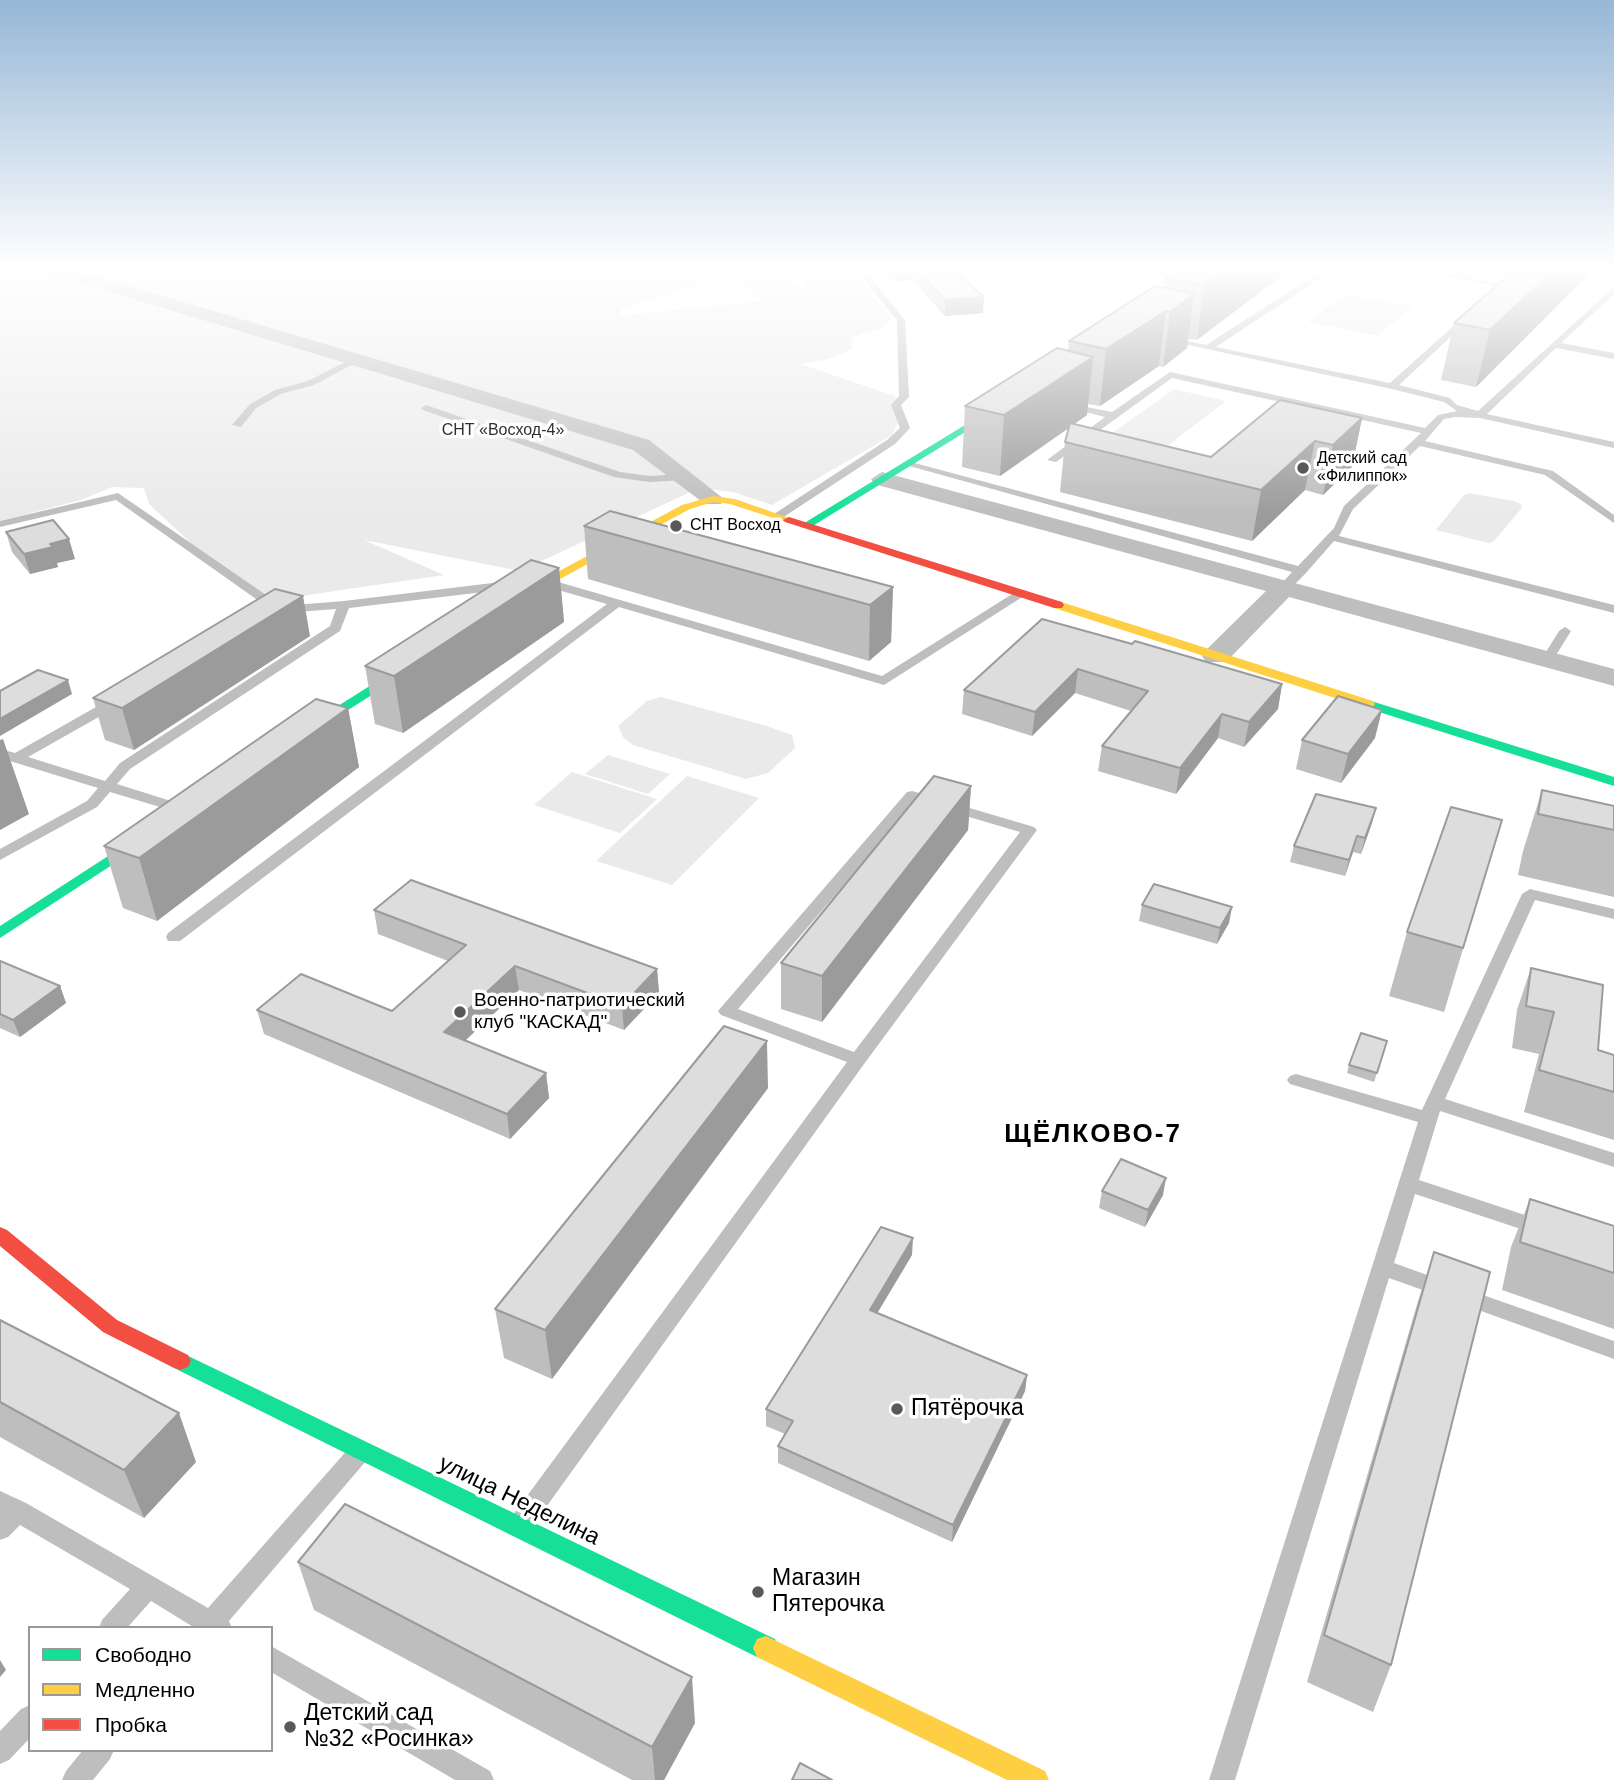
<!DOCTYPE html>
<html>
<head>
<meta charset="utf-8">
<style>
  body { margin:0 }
  #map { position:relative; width:1614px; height:1780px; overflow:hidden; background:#fff; font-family:Arial,sans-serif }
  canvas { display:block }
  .legend { position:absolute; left:28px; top:1626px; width:245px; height:126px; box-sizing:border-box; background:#fff; border:2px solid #999; margin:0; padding:9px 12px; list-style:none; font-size:21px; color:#000 }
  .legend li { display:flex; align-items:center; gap:14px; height:35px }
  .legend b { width:35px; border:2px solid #999 }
</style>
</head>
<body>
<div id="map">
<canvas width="1614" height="1780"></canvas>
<ul class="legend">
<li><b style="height:9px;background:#16e098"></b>Свободно</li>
<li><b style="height:9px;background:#ffcf43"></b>Медленно</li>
<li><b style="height:9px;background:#f24e42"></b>Пробка</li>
</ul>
</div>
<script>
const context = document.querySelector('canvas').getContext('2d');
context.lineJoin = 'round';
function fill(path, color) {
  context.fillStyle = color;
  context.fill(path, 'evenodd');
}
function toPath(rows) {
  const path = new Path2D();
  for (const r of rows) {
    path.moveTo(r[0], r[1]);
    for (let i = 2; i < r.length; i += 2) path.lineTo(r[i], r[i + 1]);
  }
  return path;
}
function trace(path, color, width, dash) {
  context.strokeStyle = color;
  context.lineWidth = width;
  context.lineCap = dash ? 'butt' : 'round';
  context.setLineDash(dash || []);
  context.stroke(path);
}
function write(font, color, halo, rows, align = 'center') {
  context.font = font + ' Arial,sans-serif';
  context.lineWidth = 7;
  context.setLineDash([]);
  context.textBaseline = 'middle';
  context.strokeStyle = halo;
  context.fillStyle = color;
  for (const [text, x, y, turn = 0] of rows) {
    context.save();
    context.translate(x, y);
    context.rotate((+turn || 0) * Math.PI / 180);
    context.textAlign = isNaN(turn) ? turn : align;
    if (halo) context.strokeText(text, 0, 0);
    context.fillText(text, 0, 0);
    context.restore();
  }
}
fill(toPath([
  [0,267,747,267,742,272,620,309,619,316,762,301,736,278,778,271,804,290,801,267,848,267,892,319,881,328,851,338,852,349,829,359,800,364,895,396,898,422,892,435,772,505,733,492,699,488,520,571,364,540,444,575,267,601,194,546,149,504,144,488,112,487,81,500,0,521],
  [1346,294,1413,306,1377,336,1308,322],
  [1174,389,1226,401,1145,463,1089,450],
  [1469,493,1514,501,1522,505,1521,509,1494,541,1489,543,1436,530,1464,495],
  [661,697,767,726,792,735,795,748,768,773,746,779,633,745,623,737,618,726,647,701],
  [608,755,670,774,648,794,585,774],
  [572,772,657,799,620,833,534,805],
  [687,776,759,798,672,885,596,861]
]), '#eaeaea');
fill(toPath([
  [854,267,862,267,905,320,909,397,901,405,910,428,895,444,782,518,774,518,774,514,887,440,900,428,891,405,899,396,897,320,854,267],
  [1328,267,1337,267,1216,347,1390,383,1468,313,1471,314,1471,318,1399,385,1450,398,1457,405,1478,411,1614,287,1614,294,1561,343,1614,353,1614,359,1556,348,1487,414,1614,442,1614,448,1480,418,1456,417,1444,419,1425,441,1553,471,1614,515,1614,523,1545,475,1420,446,1353,509,1339,536,1614,605,1614,613,1334,541,1305,574,1286,593,1282,594,1276,590,1292,572,902,464,911,462,1298,566,1334,528,1344,506,1421,433,1172,378,1056,462,1047,460,1105,417,1066,407,1066,403,1112,412,1170,372,1425,428,1438,415,1457,411,1444,402,1392,389,1165,340,1169,337,1206,345,1328,267],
  [1401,267,1418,267,1505,285,1489,299,1485,296,1495,286,1401,267],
  [351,359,359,361,314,385,281,394,256,408,241,427,232,425,250,404,275,390,308,381,351,359],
  [426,405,620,472,649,476,684,474,689,477,684,480,649,482,614,477,423,410,421,408,426,405],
  [118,493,282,606,344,601,509,581,515,585,509,589,349,608,340,631,130,769,117,784,190,807,192,810,190,813,180,813,110,792,97,807,0,860,0,849,87,801,98,788,0,758,0,749,15,753,110,699,120,699,120,705,28,757,105,781,120,763,330,626,336,609,284,613,273,611,116,500,0,527,0,521,118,493],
  [541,577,882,676,1017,591,1025,591,1027,594,884,685,619,607,180,941,168,941,166,937,168,933,607,604,537,584,535,581,541,577],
  [1565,627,1571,631,1553,660,1547,664,1542,663,1541,660,1559,631,1565,627],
  [912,791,1034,827,1037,830,864,1064,529,1531,521,1534,513,1531,509,1523,513,1515,847,1062,721,1015,718,1011,907,792,912,791],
  [915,801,1020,832,854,1052,738,1009,915,801],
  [1530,889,1614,909,1614,919,1535,900,1445,1099,1614,1153,1614,1167,1440,1111,1419,1180,1549,1223,1552,1228,1549,1233,1542,1236,1415,1194,1394,1263,1449,1283,1452,1289,1449,1295,1442,1297,1389,1278,1235,1780,1209,1780,1418,1122,1290,1084,1287,1080,1290,1076,1296,1074,1422,1110,1522,894,1530,889],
  [1463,1288,1614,1341,1614,1359,1456,1302,1453,1296,1456,1290,1463,1288],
  [358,1444,366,1447,369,1454,366,1461,229,1621,232,1628,195,1628,151,1601,127,1628,99,1628,102,1620,130,1589,20,1525,8,1537,0,1540,0,1491,26,1503,208,1608,350,1447,358,1444],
  [271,1646,490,1771,494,1780,455,1780,271,1672,271,1646],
  [30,1705,30,1738,9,1760,0,1764,0,1731,21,1709,30,1705],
  [83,1750,114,1750,110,1759,93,1780,62,1780,66,1771,83,1750]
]), '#bebebe');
fill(toPath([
  [39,267,65,267,649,440,724,499,721,504,705,504,633,450,41,271,39,267],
  [882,472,1614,669,1614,686,1289,597,1226,662,1206,662,1202,656,1206,650,1266,591,874,484,871,479,882,472]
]), '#bebebe');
fill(toPath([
  [1006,400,1014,402,811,527,801,525,1006,400],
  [414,658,419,659,419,665,304,738,294,738,292,735,414,658],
  [1368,700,1614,777,1614,786,1363,707,1363,701,1368,700],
  [153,827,158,829,161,832,158,835,0,938,0,926,153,827],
  [180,1352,775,1639,779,1648,775,1657,766,1660,757,1657,172,1367,169,1361,172,1355,180,1352]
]), '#16e098');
fill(toPath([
  [713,496,735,499,795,520,789,523,730,504,713,502,690,509,519,601,511,601,509,598,682,505,713,496],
  [1058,601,1373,701,1375,704,1373,707,1363,707,1054,608,1052,605,1058,601],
  [766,1636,1045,1771,1049,1780,1007,1780,757,1657,753,1648,757,1639,766,1636]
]), '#ffcf43');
fill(toPath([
  [789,517,1062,602,1064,605,1062,608,1054,608,785,522,783,520,789,517],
  [0,1227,7,1230,117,1320,188,1355,191,1361,188,1367,180,1370,172,1367,103,1332,0,1246,0,1227]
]), '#f24e42');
fill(toPath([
  [882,267,950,267,983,313,945,316,912,280,897,282],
  [1293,267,1197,340,1188,339,1187,348,1163,367,1159,366,1100,406,1088,404,1087,415,1074,424,1211,457,1362,418,1352,467,1323,495,1305,490,1252,541,1060,492,1065,442,1069,428,1000,476,962,467,965,406,1068,351,1069,341,1164,288,1165,278],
  [1585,278,1476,387,1441,380,1454,323],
  [584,526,893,587,891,642,869,661,588,579],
  [6,532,75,559,57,563,58,567,30,574,12,552],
  [559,568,564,622,403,733,375,724,365,666],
  [1042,619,1282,684,1278,709,1244,747,1218,738,1176,794,1098,771,1102,746,1131,711,1075,693,1032,736,962,714,964,690],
  [310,636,134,750,105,740,93,698],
  [348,708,359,767,157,921,123,908,104,846],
  [1375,738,1341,783,1296,769,1302,740],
  [971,786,968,830,822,1022,781,1009,781,963],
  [1542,790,1614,806,1614,897,1518,875,1523,851],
  [1502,820,1444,1012,1389,996,1407,932],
  [1372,823,1361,854,1353,852,1345,876,1290,862,1294,846],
  [1142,905,1229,923,1217,944,1139,921],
  [374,910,657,969,659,993,624,1030,519,990,465,1040,546,1073,549,1098,510,1139,264,1034,257,1010,392,1011,448,961,378,934],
  [0,961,60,986,66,1003,20,1037,0,1028],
  [1531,968,1598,1050,1614,1055,1614,1140,1524,1112,1539,1054,1512,1048,1517,1010],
  [1385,1049,1374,1082,1347,1073,1349,1065],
  [768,1088,552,1379,504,1358,495,1309],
  [1102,1191,1163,1195,1145,1227,1099,1208],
  [1530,1199,1614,1226,1614,1329,1502,1290,1511,1247],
  [1434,1252,1391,1665,1373,1712,1307,1682,1418,1301],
  [912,1255,877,1313,1027,1375,1025,1391,952,1542,778,1463,778,1446,785,1434,766,1426,766,1409],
  [0,1320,196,1462,144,1518,0,1437],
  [298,1562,695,1723,664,1780,632,1780,314,1610]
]), '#bebebe');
fill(toPath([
  [897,267,913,267,912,280,897,282],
  [1230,267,1293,267,1197,340,1204,285],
  [1557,267,1589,267,1585,278,1476,387,1490,330],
  [1194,294,1187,348,1163,367,1170,312],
  [984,297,983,313,945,316,945,300],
  [1166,311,1159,366,1100,406,1106,349],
  [1093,357,1087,415,1000,476,1004,415],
  [1362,418,1352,467,1323,495,1333,445],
  [1315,441,1305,490,1252,541,1261,490],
  [69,539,75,559,57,563,58,567,30,574,24,554,50,544],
  [559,568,564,622,403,733,394,676],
  [893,587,891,642,869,661,870,605],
  [303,596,310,636,134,750,122,708],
  [1078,669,1075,693,1032,736,1035,712],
  [68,680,72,694,0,736,0,719],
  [1282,684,1278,709,1244,747,1249,722],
  [348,708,359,767,157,921,139,858],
  [1382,710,1375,738,1341,783,1348,754],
  [1222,714,1218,738,1176,794,1180,768],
  [3,739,29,814,0,830,0,740],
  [971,786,968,830,822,1022,822,976],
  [1376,808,1372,823,1361,854,1365,838],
  [1357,836,1353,852,1345,876,1349,860],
  [1232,907,1229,923,1217,944,1220,928],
  [515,966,519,990,449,1056,444,1032],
  [657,969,659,993,624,1030,622,1006],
  [60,986,66,1003,20,1037,13,1020],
  [767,1041,768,1088,552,1379,545,1330],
  [546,1073,549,1098,510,1139,507,1114],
  [1166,1178,1163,1195,1145,1227,1148,1210],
  [913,1238,912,1255,869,1327,870,1310],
  [1027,1375,1025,1391,952,1542,953,1525],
  [179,1413,196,1462,144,1518,124,1470],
  [0,1660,6,1670,0,1677],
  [692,1677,695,1723,664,1780,655,1780,652,1747]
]), '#9b9b9b');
const building = toPath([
  [915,267,950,267,984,297,945,300,915,267],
  [1182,267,1230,267,1204,285,1165,278,1182,267],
  [1518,267,1557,267,1490,330,1454,323,1518,267],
  [1155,286,1194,294,1170,312,1166,311,1106,349,1069,341,1155,286],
  [1057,348,1093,357,1004,415,965,406,1057,348],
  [1280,400,1362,418,1333,445,1315,441,1261,490,1065,442,1070,423,1211,457,1280,400],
  [610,511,893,587,870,605,584,526,610,511],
  [53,520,69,539,50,544,53,547,24,554,6,532,53,520],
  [531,560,559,568,394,676,365,666,531,560],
  [275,589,303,596,122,708,93,698,275,589],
  [1042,619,1132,644,1135,641,1282,684,1249,722,1222,714,1180,768,1102,746,1148,691,1078,669,1035,712,964,690,1042,619],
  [38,670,68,680,0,719,0,691,38,670],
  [1338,696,1382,710,1348,754,1302,740,1338,696],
  [316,699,348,708,139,858,104,846,316,699],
  [934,776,971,786,822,976,781,963,934,776],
  [1542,790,1614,806,1614,830,1538,814,1542,790],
  [1316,794,1376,808,1365,838,1357,836,1349,860,1294,846,1316,794],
  [1451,807,1502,820,1463,948,1407,932,1451,807],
  [411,880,657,969,622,1006,515,966,444,1032,546,1073,507,1114,257,1010,301,974,392,1011,466,945,374,910,411,880],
  [1154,884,1232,907,1220,928,1142,905,1154,884],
  [0,961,60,986,13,1020,0,1014,0,961],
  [1531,968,1603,985,1598,1050,1614,1055,1614,1092,1539,1070,1554,1012,1526,1006,1531,968],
  [724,1026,767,1041,545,1330,495,1309,724,1026],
  [1361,1033,1387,1041,1377,1073,1349,1065,1361,1033],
  [1121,1159,1166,1178,1148,1210,1102,1191,1121,1159],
  [1530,1199,1614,1226,1614,1273,1520,1242,1530,1199],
  [881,1227,913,1238,870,1310,1027,1375,953,1525,778,1446,793,1421,766,1409,881,1227],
  [1434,1252,1490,1272,1391,1665,1324,1635,1434,1252],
  [0,1320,179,1413,124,1470,0,1402,0,1320],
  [345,1504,692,1677,652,1747,298,1562,345,1504],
  [800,1763,832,1780,792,1780,800,1763]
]);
fill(building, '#ddd');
trace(building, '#9b9b9b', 2);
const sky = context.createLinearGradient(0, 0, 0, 516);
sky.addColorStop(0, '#96b7d6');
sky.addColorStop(0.52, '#fff');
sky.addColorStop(1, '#ffffff00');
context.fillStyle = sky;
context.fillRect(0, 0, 1614, 516);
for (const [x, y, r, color] of [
  [1303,468,7,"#595959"],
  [676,526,7,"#595959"],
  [460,1012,7,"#595959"],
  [897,1409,7,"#595959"],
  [758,1592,7,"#595959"],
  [290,1727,7,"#595959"]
]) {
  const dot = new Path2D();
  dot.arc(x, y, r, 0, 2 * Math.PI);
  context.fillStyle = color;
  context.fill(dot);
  trace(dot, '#fff', 2.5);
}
write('16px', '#303030', '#fff', [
  ["СНТ «Восход-4»",503,431]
]);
write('16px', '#000', '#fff', [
  ["Детский сад",1317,459],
  ["«Филиппок»",1317,477],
  ["СНТ Восход",690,526]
], 'left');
write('19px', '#000', '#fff', [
  ["Военно-патриотический",474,1001],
  ["клуб \"КАСКАД\"",474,1023]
], 'left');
write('23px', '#000', '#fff', [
  ["Пятёрочка",911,1409],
  ["Магазин",772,1579],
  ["Пятерочка",772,1605],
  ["Детский сад",304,1714],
  ["№32 «Росинка»",304,1740]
], 'left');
write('23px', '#000', '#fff', [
  ["улица Неделина",519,1501,26]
]);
context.letterSpacing = '2px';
write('bold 26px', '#000', '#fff', [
  ["ЩЁЛКОВО-7",1093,1135]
]);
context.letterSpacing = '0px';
</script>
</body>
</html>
